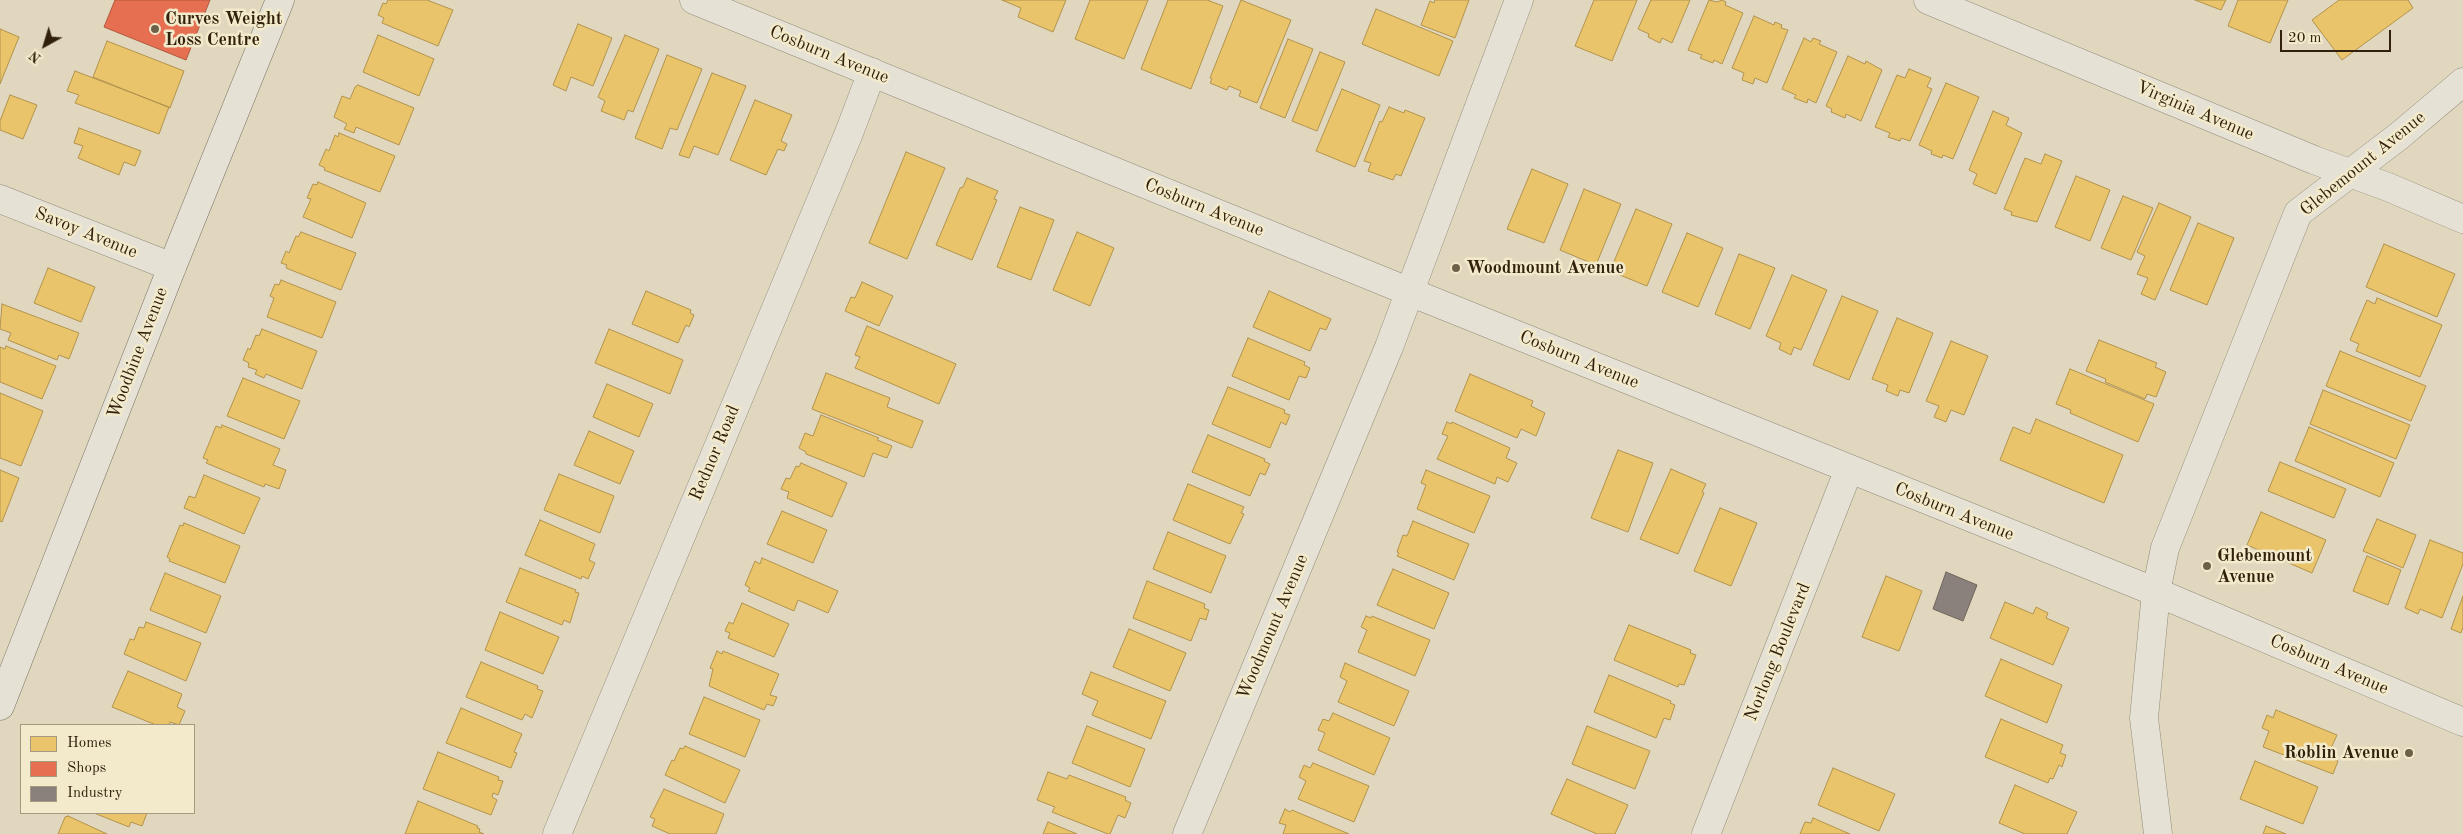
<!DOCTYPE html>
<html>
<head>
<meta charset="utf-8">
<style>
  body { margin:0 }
  #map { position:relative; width:2463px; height:834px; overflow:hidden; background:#e0d7be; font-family:"Old Standard TT",serif }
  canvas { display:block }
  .legend { position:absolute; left:20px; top:724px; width:175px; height:90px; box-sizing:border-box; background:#f3eacc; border:1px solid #a59a7f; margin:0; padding:6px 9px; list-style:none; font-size:15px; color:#31210c }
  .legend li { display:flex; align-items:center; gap:10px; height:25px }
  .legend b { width:25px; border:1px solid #a59a7f }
  .north { position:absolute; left:20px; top:20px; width:50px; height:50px; -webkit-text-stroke:4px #f3eacc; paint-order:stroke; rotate:219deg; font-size:14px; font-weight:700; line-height:20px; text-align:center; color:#31210c }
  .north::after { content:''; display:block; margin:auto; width:18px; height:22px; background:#31210c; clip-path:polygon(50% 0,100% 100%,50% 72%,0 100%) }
  .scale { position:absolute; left:2280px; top:30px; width:111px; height:22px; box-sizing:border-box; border:2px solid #31210c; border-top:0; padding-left:6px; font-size:15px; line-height:18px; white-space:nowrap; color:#31210c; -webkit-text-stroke:4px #f3eacc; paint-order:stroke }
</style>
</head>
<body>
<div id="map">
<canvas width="2463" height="834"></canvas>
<ul class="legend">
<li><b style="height:14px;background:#e9c46a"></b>Homes</li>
<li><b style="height:14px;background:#e76f51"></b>Shops</li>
<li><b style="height:14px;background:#8a817c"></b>Industry</li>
</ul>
<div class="north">N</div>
<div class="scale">20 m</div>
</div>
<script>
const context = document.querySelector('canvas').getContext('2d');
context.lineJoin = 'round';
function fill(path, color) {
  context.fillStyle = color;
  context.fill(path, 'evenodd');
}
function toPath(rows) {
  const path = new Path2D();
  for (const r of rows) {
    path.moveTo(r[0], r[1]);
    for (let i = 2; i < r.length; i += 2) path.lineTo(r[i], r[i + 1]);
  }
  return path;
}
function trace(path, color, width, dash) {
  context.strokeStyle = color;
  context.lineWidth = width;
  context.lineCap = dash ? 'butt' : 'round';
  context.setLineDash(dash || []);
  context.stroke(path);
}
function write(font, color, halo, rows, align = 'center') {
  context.font = font + ' "Old Standard TT",serif';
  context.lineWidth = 5;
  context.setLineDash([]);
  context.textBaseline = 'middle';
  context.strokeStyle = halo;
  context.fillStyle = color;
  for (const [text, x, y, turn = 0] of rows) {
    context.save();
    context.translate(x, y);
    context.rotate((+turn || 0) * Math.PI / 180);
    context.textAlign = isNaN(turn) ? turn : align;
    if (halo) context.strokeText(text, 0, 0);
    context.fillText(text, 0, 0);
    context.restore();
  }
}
const homes = toPath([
  [388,0,427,0,453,10,438,46,382,23,384,18,378,15,383,3,386,4,388,0],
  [1002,0,1066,0,1053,32,1018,17,1021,8,1002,0],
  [1090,0,1148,0,1124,59,1075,39,1090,0],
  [1168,0,1207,0,1223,6,1191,89,1141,69,1168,0],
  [1241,0,1291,20,1257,103,1239,96,1241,91,1229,86,1227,90,1210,83,1212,79,1210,78,1241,0],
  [1435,0,1469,0,1455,38,1421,25,1430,1,1434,3,1435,0],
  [1594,0,1637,0,1612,61,1575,46,1594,0],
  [1651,0,1690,0,1672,43,1662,38,1660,43,1648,37,1649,34,1638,29,1651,0],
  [1709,0,1717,2,1722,0,1726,2,1725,5,1743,13,1722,64,1714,60,1713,63,1700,58,1702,55,1688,50,1709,0],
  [2195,0,2226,0,2221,10,2195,0],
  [2238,0,2288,0,2270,43,2228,26,2238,0],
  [2339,0,2408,0,2413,8,2342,60,2312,20,2339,0],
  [1376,9,1453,41,1439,76,1362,44,1376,9],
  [1754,16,1774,25,1775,22,1782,25,1781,28,1788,30,1767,83,1755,78,1753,84,1742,80,1744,73,1732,68,1754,16],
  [578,24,612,38,593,86,571,77,566,91,553,85,578,24],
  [0,29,19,37,0,84,0,29],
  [378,35,434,59,419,96,363,72,378,35],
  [625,35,659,49,633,112,628,110,624,120,601,111,605,101,598,97,625,35],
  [1804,38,1811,42,1813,38,1821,41,1819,44,1837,52,1816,103,1808,99,1807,103,1794,98,1796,95,1782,89,1804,38],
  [1288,39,1313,49,1285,118,1260,108,1288,39],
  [107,41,184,71,170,108,93,77,107,41],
  [1320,52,1345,62,1317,131,1292,121,1320,52],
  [667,55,702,69,677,130,670,128,662,149,635,138,667,55],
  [1848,56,1865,64,1866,61,1882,70,1861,121,1846,114,1845,118,1831,112,1832,109,1826,106,1848,56],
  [1909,69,1931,78,1927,87,1932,89,1910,141,1901,138,1900,141,1888,137,1890,133,1875,127,1897,75,1905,78,1909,69],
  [75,71,169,107,159,134,75,103,79,95,67,91,75,71],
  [712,73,746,86,718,155,694,146,689,158,679,155,712,73],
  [1946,83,1979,97,1953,159,1943,155,1942,158,1931,154,1932,151,1919,145,1946,83],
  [358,85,414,108,399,145,356,127,354,133,344,129,347,124,334,117,342,96,350,99,355,87,358,85],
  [1342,89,1380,105,1355,167,1316,151,1342,89],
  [10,95,37,105,23,139,0,130,0,121,10,95],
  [755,100,792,115,781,141,787,144,784,151,778,149,766,175,730,160,755,100],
  [1389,107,1404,113,1405,110,1425,118,1401,176,1396,174,1393,180,1368,171,1371,163,1364,161,1380,121,1382,122,1389,107],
  [1993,111,2009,118,2006,125,2022,133,1996,194,1973,184,1977,174,1969,170,1993,111],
  [79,128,141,151,135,166,124,162,119,175,78,158,83,146,74,143,79,128],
  [339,133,395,156,380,192,324,170,325,168,319,165,326,149,329,151,335,135,338,137,339,133],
  [906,152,945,168,907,259,869,243,906,152],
  [2045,154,2062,161,2037,222,2011,215,2012,212,2004,209,2025,158,2041,164,2045,154],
  [1532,169,1568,184,1544,243,1507,229,1532,169],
  [2076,176,2110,190,2090,241,2055,227,2076,176],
  [967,178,998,191,994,199,997,200,972,260,936,245,960,188,963,187,967,178],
  [318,182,366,203,352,238,303,217,311,199,307,198,313,184,317,185,318,182],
  [1584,189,1621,204,1596,265,1560,250,1584,189],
  [2123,196,2153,208,2131,260,2101,248,2123,196],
  [2159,203,2191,217,2155,300,2141,294,2148,278,2137,274,2145,256,2137,252,2159,203],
  [1020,207,1054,220,1031,280,997,267,1020,207],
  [1636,209,1672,224,1647,286,1610,271,1636,209],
  [2198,223,2234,238,2207,305,2170,290,2198,223],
  [301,232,356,253,341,290,286,268,287,265,281,263,286,251,289,253,296,236,298,237,301,232],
  [1077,232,1114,248,1090,306,1053,290,1077,232],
  [1687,233,1723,248,1698,307,1662,292,1687,233],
  [2384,244,2455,274,2437,317,2366,287,2384,244],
  [1739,254,1775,268,1750,329,1715,314,1739,254],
  [48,268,95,287,81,322,34,303,48,268],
  [1792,275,1827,290,1801,350,1794,347,1791,355,1779,349,1781,343,1766,336,1792,275],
  [281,280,336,302,322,338,267,317,274,298,270,296,275,284,279,285,281,280],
  [862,282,893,296,879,326,845,311,851,297,855,298,862,282],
  [646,291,691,310,690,313,694,315,689,327,686,325,678,343,632,324,646,291],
  [1269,291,1331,319,1326,330,1320,328,1310,351,1253,327,1269,291],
  [1842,296,1878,311,1849,380,1813,365,1842,296],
  [2377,298,2442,325,2420,377,2356,351,2359,344,2350,340,2367,300,2375,304,2377,298],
  [2,304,79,333,69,359,59,355,57,360,8,340,11,333,0,329,2,304],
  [1897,318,1933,333,1909,393,1900,390,1898,396,1886,391,1888,385,1872,379,1897,318],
  [867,326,956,364,939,404,855,368,860,357,855,355,867,326],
  [262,329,317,351,302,389,266,374,264,378,255,374,257,370,248,367,249,363,243,360,248,348,250,350,256,335,259,336,262,329],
  [609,329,683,360,670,394,595,363,609,329],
  [1248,338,1305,362,1304,365,1310,368,1306,378,1299,376,1289,400,1232,376,1248,338],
  [2099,340,2157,363,2155,367,2166,372,2156,397,2147,394,2145,399,2105,382,2106,379,2086,371,2099,340],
  [1951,341,1988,356,1964,415,1951,410,1946,422,1934,417,1939,406,1926,401,1951,341],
  [6,346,56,366,42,399,0,382,0,347,5,349,6,346],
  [2340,351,2426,386,2411,421,2326,386,2340,351],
  [2070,369,2154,404,2138,442,2070,413,2071,410,2056,404,2070,369],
  [826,373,890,398,887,407,923,421,912,448,812,409,826,373],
  [1470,374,1533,401,1531,406,1545,413,1536,436,1521,429,1517,438,1455,411,1470,374],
  [243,378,300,401,284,439,227,416,243,378],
  [607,384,653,404,639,437,593,417,607,384],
  [1228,387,1285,410,1284,413,1290,415,1286,425,1281,422,1270,448,1212,424,1228,387],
  [2323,390,2410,425,2396,459,2310,424,2323,390],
  [0,393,43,411,21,466,0,458,0,393],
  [821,415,879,438,877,440,892,446,887,458,873,453,864,477,806,454,806,452,799,448,805,433,813,436,821,415],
  [2036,419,2123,455,2104,503,2000,460,2013,427,2030,434,2036,419],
  [1447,422,1451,424,1452,422,1510,448,1506,458,1517,463,1508,482,1497,477,1495,484,1437,459,1448,436,1442,434,1447,422],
  [222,425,280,449,273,465,286,470,279,489,265,484,264,487,206,463,208,460,203,458,216,426,221,428,222,425],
  [2309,427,2394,463,2380,497,2295,461,2309,427],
  [589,431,634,451,620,484,574,465,589,431],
  [1208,435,1265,459,1264,461,1270,464,1265,475,1260,473,1250,496,1192,472,1208,435],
  [1618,450,1653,463,1628,532,1591,518,1618,450],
  [2280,462,2346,489,2334,518,2268,491,2280,462],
  [801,463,847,483,832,517,787,498,789,492,781,489,786,478,790,479,796,466,799,467,801,463],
  [1671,469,1706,484,1702,492,1704,493,1678,554,1640,539,1671,469],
  [0,470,19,478,2,522,0,521,0,470],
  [1426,470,1490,496,1474,533,1417,509,1426,485,1421,483,1426,470],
  [559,474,614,496,600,533,544,510,559,474],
  [204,475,260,498,244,534,184,508,189,496,195,498,204,475],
  [1188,484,1244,507,1241,513,1244,514,1230,544,1173,520,1188,484],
  [1720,508,1757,523,1731,586,1694,571,1720,508],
  [782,511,827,530,813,563,767,544,782,511],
  [2261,512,2326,540,2312,573,2247,545,2261,512],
  [2377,519,2416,535,2403,568,2363,551,2377,519],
  [540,520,595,544,589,560,595,563,588,579,582,576,581,579,525,555,540,520],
  [1413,521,1469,544,1454,580,1397,556,1399,553,1397,552,1403,535,1407,536,1413,521],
  [184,523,240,546,225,583,169,561,170,559,167,557,180,525,183,526,184,523],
  [1168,532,1226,556,1211,593,1153,569,1168,532],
  [2430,540,2463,553,2463,564,2442,618,2420,609,2418,614,2405,608,2430,540],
  [2367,556,2401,570,2388,605,2353,591,2367,556],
  [762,558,838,591,828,613,798,600,794,611,748,591,750,588,745,585,755,561,760,564,762,558],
  [520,568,576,590,575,592,579,593,570,623,564,620,562,625,506,602,520,568],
  [1393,569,1449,593,1434,629,1377,605,1393,569],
  [165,573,221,596,206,633,150,610,165,573],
  [1886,576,1922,591,1899,651,1862,637,1886,576],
  [1147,581,1205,604,1204,608,1209,610,1206,620,1200,618,1191,641,1133,618,1147,581],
  [2463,596,2463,627,2461,633,2451,629,2463,596],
  [2005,602,2033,614,2036,607,2048,613,2046,618,2069,628,2053,665,1990,638,2005,602],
  [742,603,789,624,774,657,728,638,730,633,725,631,729,622,733,624,742,603],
  [500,612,559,637,543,674,485,650,500,612],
  [1366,616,1371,618,1372,616,1430,640,1415,676,1358,652,1367,630,1361,627,1366,616],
  [146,622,201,643,186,681,124,654,130,639,134,640,139,627,144,628,146,622],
  [1629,625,1691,650,1690,653,1696,655,1684,685,1679,684,1678,687,1614,660,1629,625],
  [1129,629,1186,653,1170,691,1113,667,1129,629],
  [717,651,722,654,723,651,779,674,770,695,777,697,773,706,767,704,764,710,709,686,713,669,710,668,717,651],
  [2001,659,2062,685,2047,723,1985,696,2001,659],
  [481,662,538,686,537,689,543,691,532,718,525,714,522,720,466,697,481,662],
  [1345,663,1409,691,1394,726,1338,702,1347,681,1340,677,1345,663],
  [128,671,182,694,177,707,185,711,179,725,170,722,169,725,156,725,112,707,128,671],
  [1091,672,1166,701,1151,739,1092,715,1098,701,1082,694,1091,672],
  [1609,675,1671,701,1670,703,1675,705,1670,720,1664,718,1656,738,1594,712,1609,675],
  [704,697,760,720,745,757,689,734,704,697],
  [461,708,522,734,514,752,517,753,511,768,446,743,461,708],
  [2276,710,2337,735,2327,757,2338,761,2333,774,2263,747,2269,731,2262,728,2267,715,2273,718,2276,710],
  [1333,713,1390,738,1374,775,1318,750,1325,733,1318,730,1323,719,1329,721,1333,713],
  [2001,719,2063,745,2060,753,2066,755,2062,767,2059,765,2053,779,2050,778,2048,783,1985,757,2001,719],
  [1087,726,1145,749,1130,787,1072,763,1087,726],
  [1587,726,1650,751,1635,789,1572,764,1587,726],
  [685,746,740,770,725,803,665,775,672,760,674,761,680,748,683,749,685,746],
  [438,752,499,777,498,780,503,781,498,795,493,793,492,797,497,800,491,815,423,789,438,752],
  [2255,761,2318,787,2303,824,2240,799,2255,761],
  [1313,763,1369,786,1354,822,1298,799,1306,781,1299,777,1304,765,1310,768,1313,763],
  [1833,768,1895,794,1879,831,1818,805,1833,768],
  [1048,772,1067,779,1069,775,1126,797,1125,800,1131,803,1125,818,1118,815,1110,834,1108,834,1052,812,1055,807,1037,800,1048,772],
  [1567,779,1628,805,1615,834,1597,834,1551,814,1567,779],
  [2015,785,2077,812,2067,834,2025,834,1999,823,2015,785],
  [664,789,724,814,716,834,670,834,652,826,655,819,650,817,664,789],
  [418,801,478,826,477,828,480,829,479,832,484,834,405,834,418,801],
  [1285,809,1290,812,1292,810,1349,834,1283,834,1286,825,1279,823,1285,809],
  [94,813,147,813,142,826,131,822,129,827,94,813],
  [68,816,107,834,58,834,65,817,68,816],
  [1813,818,1850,834,1800,834,1805,822,1811,823,1813,818],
  [1048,822,1077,834,1043,834,1048,822],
  [2266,826,2286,834,2263,834,2266,826]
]);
fill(homes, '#e9c46a');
trace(homes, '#b2934e', 1);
const shops = toPath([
  [115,0,210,0,186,60,104,27,115,0]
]);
fill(shops, '#e76f51');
trace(shops, '#b0583c', 1);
const industry = toPath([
  [1946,572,1977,585,1963,621,1933,609,1946,572]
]);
fill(industry, '#8a817c');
trace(industry, '#6f645a', 1);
const minor = toPath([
  [1928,0,2314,160,2388,187,2463,219],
  [0,199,172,267],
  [557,834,849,133,872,72],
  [1187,834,1389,347,1519,0],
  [1706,834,1849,469],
  [2158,834,2144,718,2156,592,2165,548,2298,213,2399,136,2463,82]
]);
const tertiary = toPath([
  [694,0,1410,292,2156,592,2463,722]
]);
const secondary = toPath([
  [0,706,172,267,280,0]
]);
trace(minor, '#928b7a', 29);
trace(tertiary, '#928b7a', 29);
trace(secondary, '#797263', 29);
trace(minor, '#e5e1d5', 28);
trace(tertiary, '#e5e1d5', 28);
trace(secondary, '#e5e1d5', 28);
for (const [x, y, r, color] of [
  [155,29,5,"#6e614a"],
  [1456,268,5,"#6e614a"],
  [2207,566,5,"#6e614a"],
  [2409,753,5,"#6e614a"]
]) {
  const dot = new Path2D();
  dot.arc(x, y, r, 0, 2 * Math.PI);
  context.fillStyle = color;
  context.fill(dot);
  trace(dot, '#f3eacc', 2);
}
write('bold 18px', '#31210c', '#f3eacc', [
  ["Curves Weight",165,19],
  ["Loss Centre",165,40],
  ["Woodmount Avenue",1466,268],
  ["Glebemount",2217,556],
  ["Avenue",2217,577],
  ["Roblin Avenue",2399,753,"right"]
], 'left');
write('18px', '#31210c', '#f3eacc', [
  ["Cosburn Avenue",829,55,22],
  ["Virginia Avenue",2195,111,23],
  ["Glebemount Avenue",2363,164,-39],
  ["Cosburn Avenue",1204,208,22],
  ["Savoy Avenue",86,233,22],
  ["Woodbine Avenue",138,353,-69],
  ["Cosburn Avenue",1579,360,22],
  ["Rednor Road",715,453,-67],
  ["Cosburn Avenue",1954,512,22],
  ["Woodmount Avenue",1273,627,-67],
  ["Norlong Boulevard",1778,652,-68],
  ["Cosburn Avenue",2329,665,23]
]);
</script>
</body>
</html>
